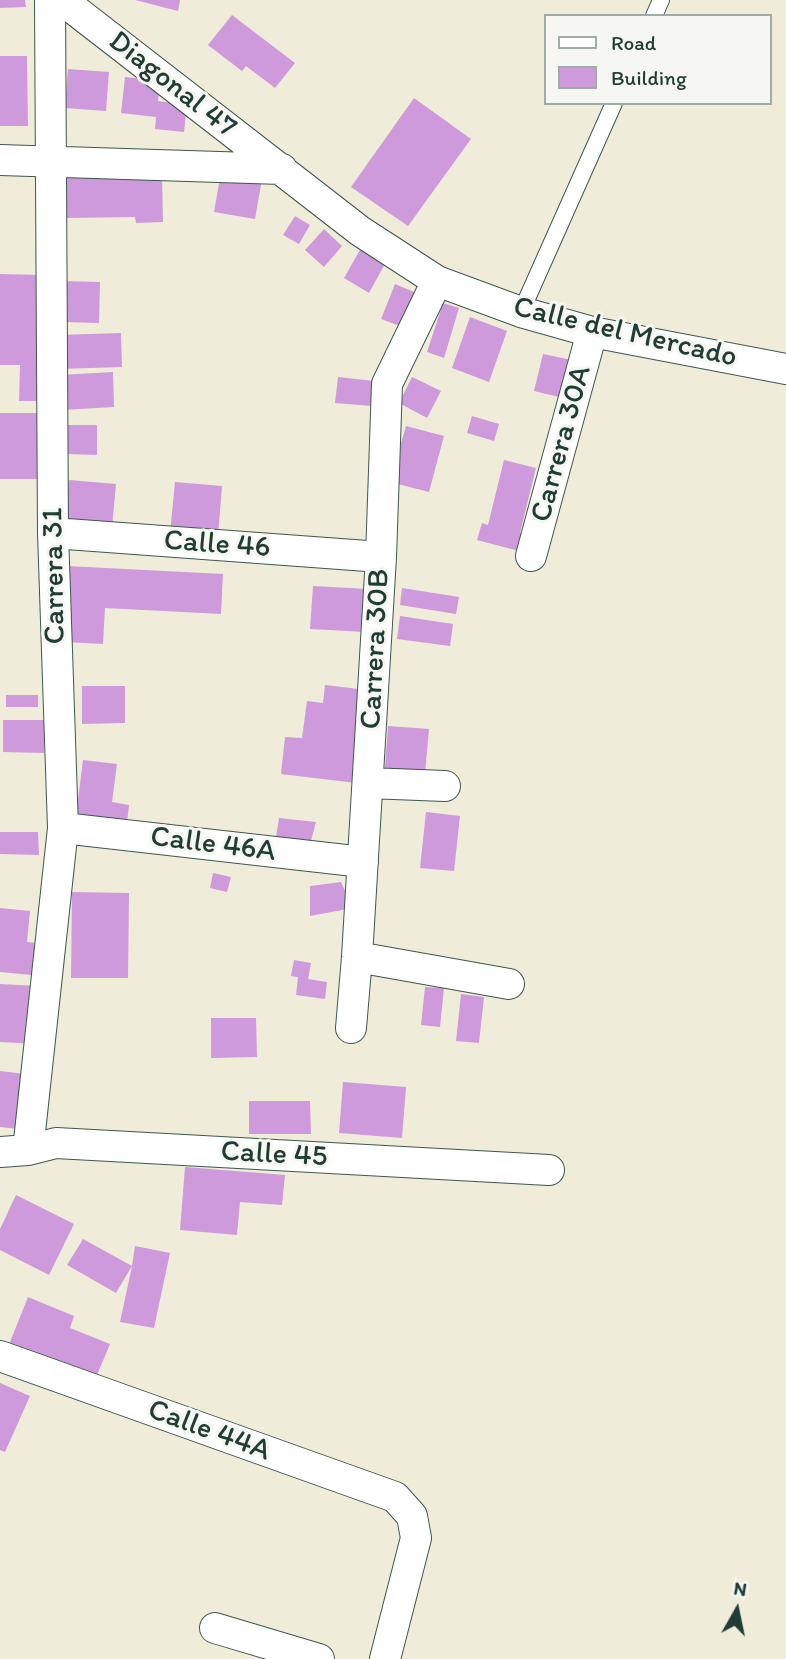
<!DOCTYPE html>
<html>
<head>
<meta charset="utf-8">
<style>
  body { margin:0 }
  #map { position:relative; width:786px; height:1659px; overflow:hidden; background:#f0ecda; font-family:Itim,sans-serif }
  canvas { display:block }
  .legend { position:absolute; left:544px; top:14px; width:228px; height:91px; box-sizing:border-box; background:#f6f6f2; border:2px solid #a0aca6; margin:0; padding:9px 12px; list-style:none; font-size:21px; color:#1f3d34 }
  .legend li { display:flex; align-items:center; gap:14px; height:35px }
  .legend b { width:35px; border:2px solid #a0aca6 }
  .north { position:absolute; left:702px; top:1575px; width:70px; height:70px; -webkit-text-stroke:5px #f6f6f2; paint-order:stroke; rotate:9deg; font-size:19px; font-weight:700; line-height:28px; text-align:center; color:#1f3d34 }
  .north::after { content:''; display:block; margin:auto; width:24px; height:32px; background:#1f3d34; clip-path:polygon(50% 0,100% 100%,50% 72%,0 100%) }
</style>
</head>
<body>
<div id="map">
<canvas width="786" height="1659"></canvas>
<ul class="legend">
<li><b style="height:9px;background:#fff"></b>Road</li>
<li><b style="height:19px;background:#ce9adc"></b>Building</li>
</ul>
<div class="north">N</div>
</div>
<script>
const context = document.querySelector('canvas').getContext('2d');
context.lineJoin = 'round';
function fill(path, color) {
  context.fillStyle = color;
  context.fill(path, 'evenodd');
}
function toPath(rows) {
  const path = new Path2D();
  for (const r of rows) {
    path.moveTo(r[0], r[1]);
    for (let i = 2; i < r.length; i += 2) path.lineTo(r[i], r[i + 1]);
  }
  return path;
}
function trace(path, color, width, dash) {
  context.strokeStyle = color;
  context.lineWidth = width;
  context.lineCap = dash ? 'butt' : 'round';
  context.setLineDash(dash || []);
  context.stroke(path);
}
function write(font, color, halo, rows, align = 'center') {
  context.font = font + ' Itim,sans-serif';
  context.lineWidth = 6;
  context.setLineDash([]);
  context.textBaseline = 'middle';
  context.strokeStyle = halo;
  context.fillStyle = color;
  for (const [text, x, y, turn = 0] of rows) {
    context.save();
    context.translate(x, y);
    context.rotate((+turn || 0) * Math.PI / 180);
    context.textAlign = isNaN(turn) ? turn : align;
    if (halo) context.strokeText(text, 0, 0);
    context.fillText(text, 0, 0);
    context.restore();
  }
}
fill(toPath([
  [0,0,25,0,26,7,0,8],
  [135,0,180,0,178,11],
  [232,15,295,63,275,88,246,66,242,71,208,45],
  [0,56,27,56,28,126,0,126],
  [68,69,109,72,106,111,65,108],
  [125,77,160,81,158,101,187,105,184,132,155,129,156,117,121,113],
  [414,98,471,139,408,226,351,187],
  [221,172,262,179,255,219,214,212],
  [162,176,163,222,136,223,135,217,65,218,64,178],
  [295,216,310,225,299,244,283,235],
  [324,229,342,246,324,267,305,250],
  [361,248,386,262,369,293,344,278],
  [0,274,42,275,40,401,19,401,20,365,0,365],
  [63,281,100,282,99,323,61,322],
  [395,284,414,292,400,326,381,319],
  [443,303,459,308,444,358,427,352],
  [470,317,507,331,489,382,452,368],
  [121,333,122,367,59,369,58,335],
  [543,354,572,360,563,398,534,391],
  [113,372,114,407,62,410,60,375],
  [338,377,374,381,372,406,335,403],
  [412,377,441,391,427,418,399,403],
  [0,413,37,413,37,479,0,479],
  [472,416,499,424,494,441,467,433],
  [66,425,97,425,97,455,66,454],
  [406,426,444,436,429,492,390,482],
  [504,460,536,468,520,533,523,534,519,551,477,540,482,523,488,525],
  [69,480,116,484,112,528,65,524],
  [175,482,222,486,218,537,170,533],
  [67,566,223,574,221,614,105,608,103,644,63,642],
  [313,586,368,589,365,632,310,629],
  [402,588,459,597,456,614,400,605],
  [400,616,453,624,450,646,397,639],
  [325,685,367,690,356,783,281,774,285,737,302,738,307,701,323,703],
  [82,686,125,686,125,723,82,724],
  [6,695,38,695,38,707,6,707],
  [3,720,44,720,44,753,3,752],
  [388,726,429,729,424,785,384,781],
  [83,760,117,764,112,802,129,805,126,831,75,824],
  [426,812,460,816,454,871,420,868],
  [279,818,316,822,308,852,274,849],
  [0,832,38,832,39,855,0,854],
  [213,873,231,877,227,892,210,888],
  [341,882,353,908,310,916,310,886],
  [72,892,129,893,128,978,71,978],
  [0,908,30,911,27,942,46,944,42,976,0,972],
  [294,960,311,963,308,979,327,982,325,999,296,995,298,977,291,976],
  [0,984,38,986,35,1044,0,1042],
  [425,987,444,988,440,1027,421,1025],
  [461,994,484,997,479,1043,456,1041],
  [211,1018,256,1018,257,1057,211,1058],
  [0,1071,25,1074,19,1129,0,1127],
  [343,1082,406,1087,402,1138,339,1133],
  [249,1101,310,1101,311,1134,249,1134],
  [185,1167,285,1175,282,1205,240,1202,237,1235,180,1230],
  [16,1195,74,1224,49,1275,0,1250,0,1229],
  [83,1239,132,1266,135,1246,170,1253,154,1328,120,1322,132,1266,116,1293,67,1265],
  [28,1297,74,1316,70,1328,110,1344,92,1387,6,1352],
  [0,1383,30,1396,5,1452,0,1450]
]), '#ce9adc');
const service = toPath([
  [654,16,661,0],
  [521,312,614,103]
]);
const minor = toPath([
  [62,0,360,231,437,281,521,312,592,332,786,369],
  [0,160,282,169],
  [53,533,381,557],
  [531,556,592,332],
  [368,783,445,786],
  [63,828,363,862],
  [357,957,509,984],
  [351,1028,357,957,381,557,387,384,437,281],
  [28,1150,63,828,53,533,50,0],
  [0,1152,28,1150,56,1143,549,1170],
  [0,1356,395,1497,412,1516,416,1538,385,1659],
  [215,1628,319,1659]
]);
trace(service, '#3e574d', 18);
trace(minor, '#3e574d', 32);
trace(service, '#fff', 16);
trace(minor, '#fff', 30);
write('30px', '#1f3d34', '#f6f6f2', [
  ["Diagonal 47",172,85,38],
  ["Calle del Mercado",625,333,13],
  ["Carrera 30A",562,444,-75],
  ["Calle 46",217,545,4],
  ["Carrera 31",55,576,-91],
  ["Carrera 30B",376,649,-87],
  ["Calle 46A",213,845,7],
  ["Calle 45",274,1155,3],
  ["Calle 44A",209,1431,20]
]);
</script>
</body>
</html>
